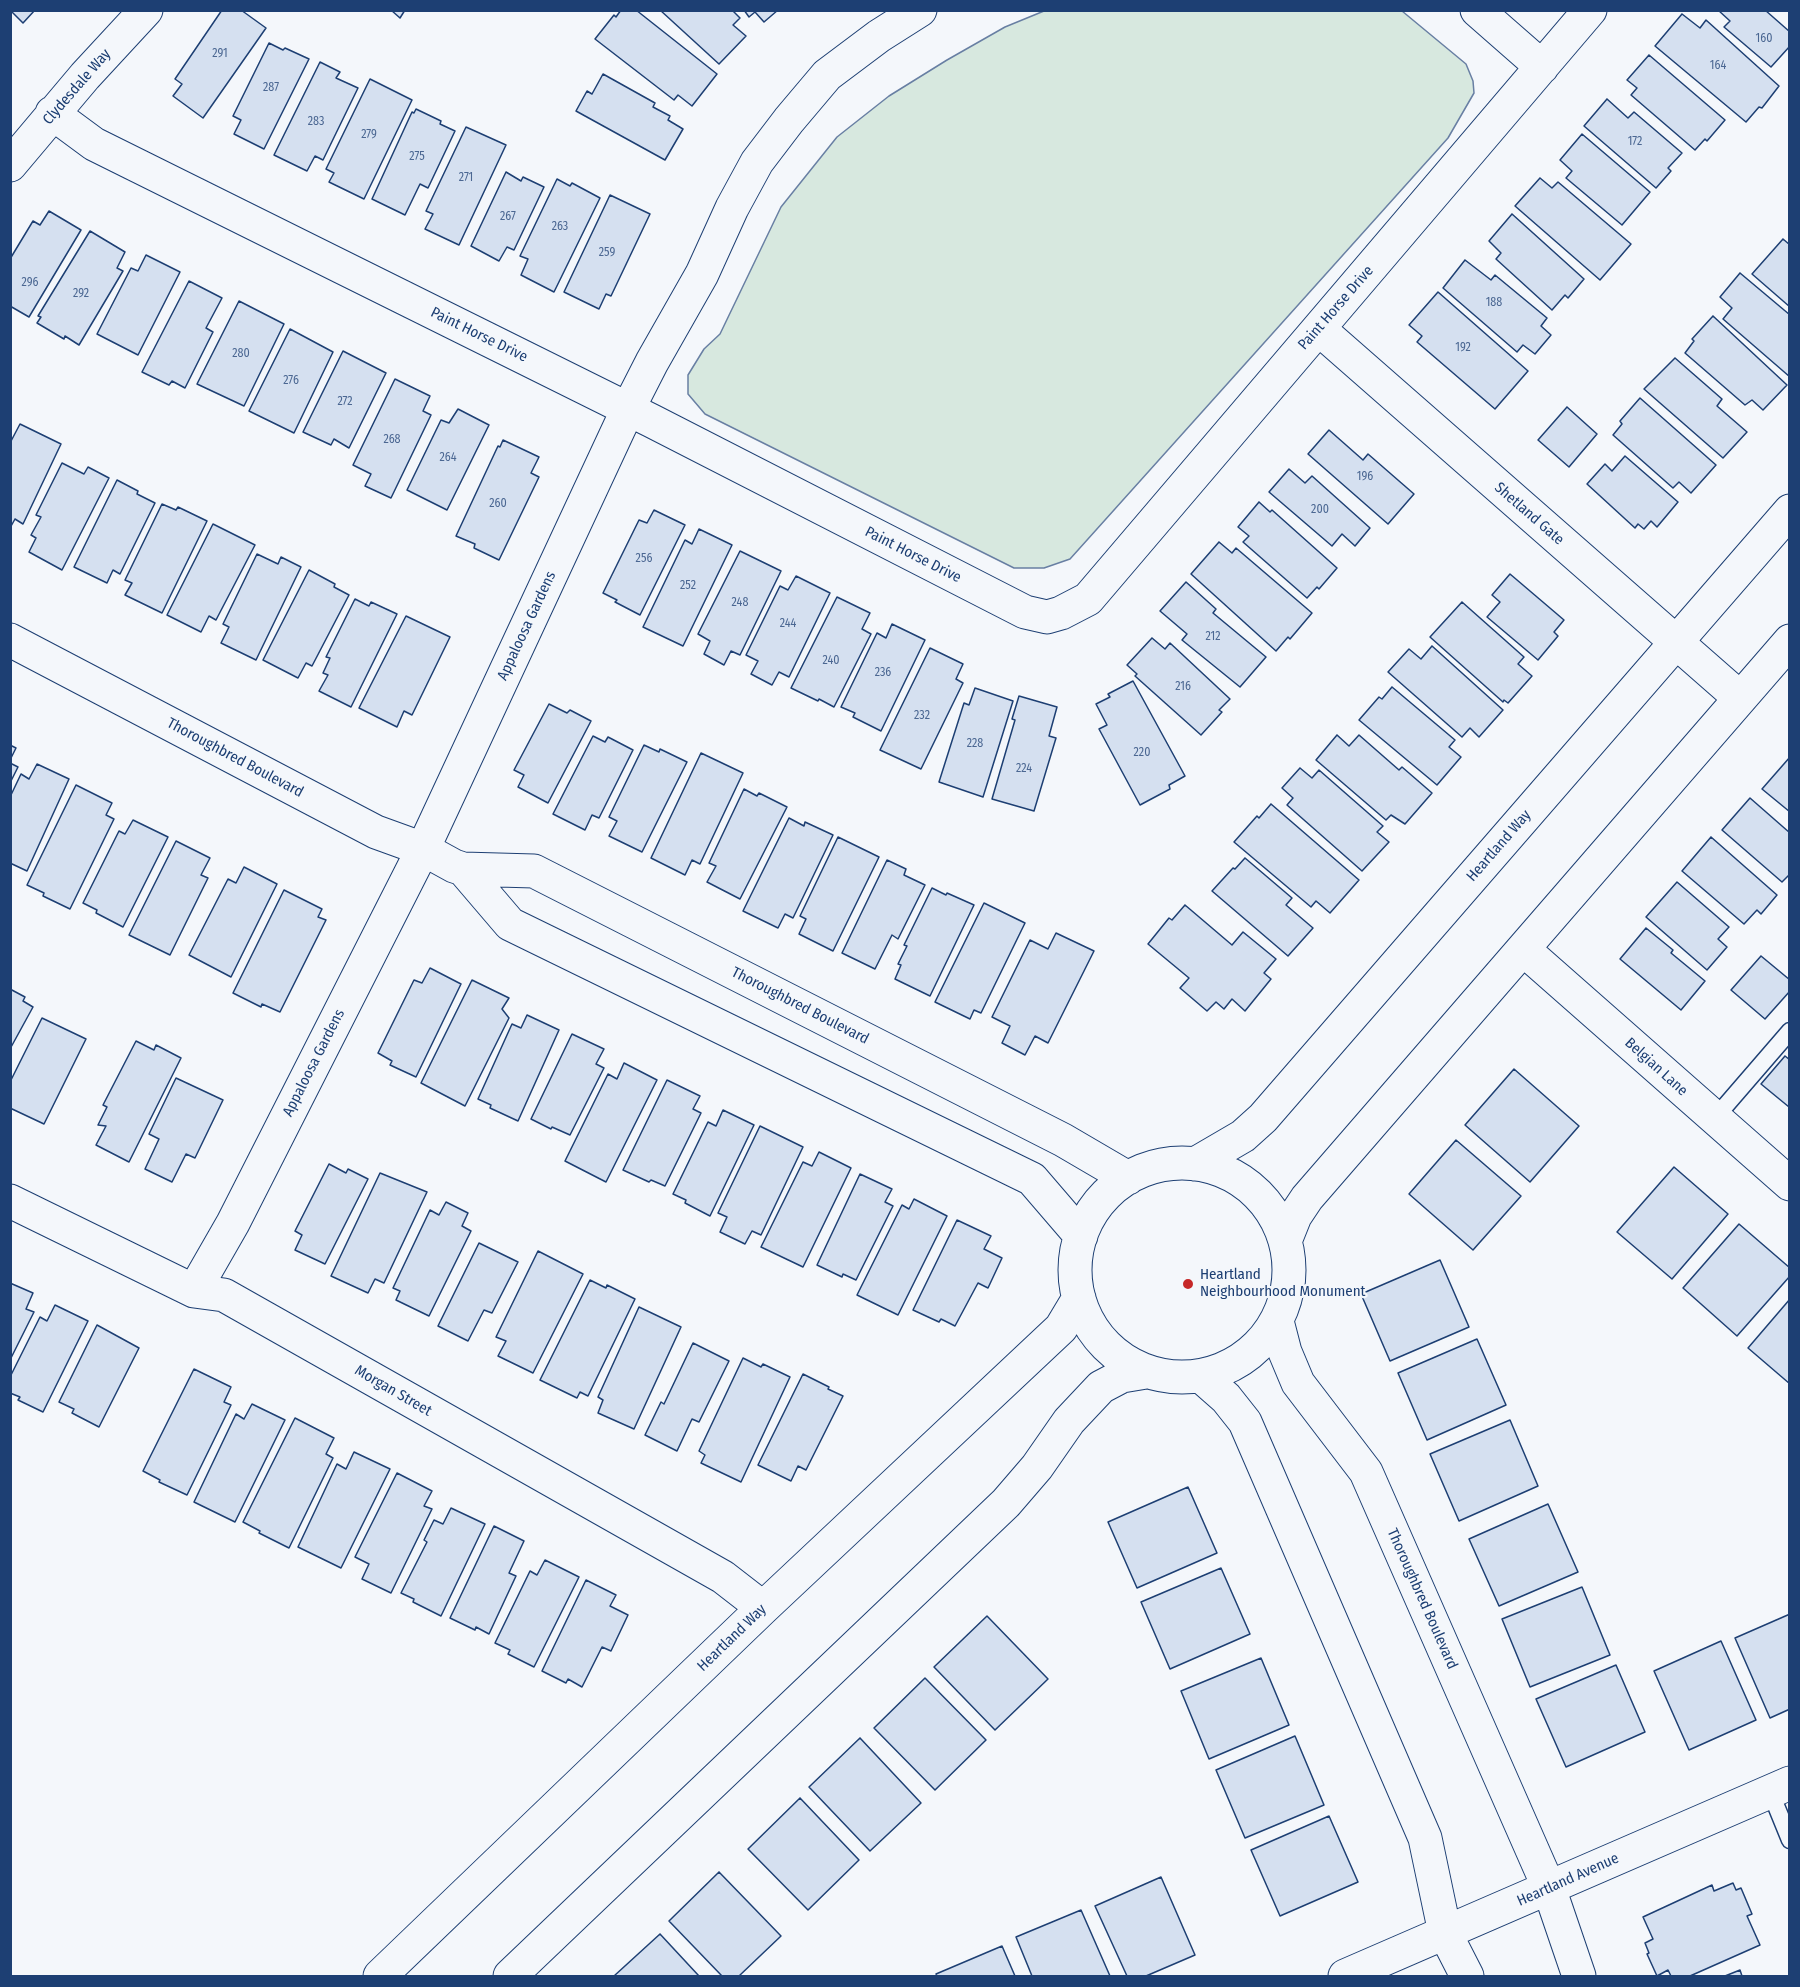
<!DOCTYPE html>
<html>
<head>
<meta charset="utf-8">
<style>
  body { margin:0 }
  #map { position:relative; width:1800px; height:1987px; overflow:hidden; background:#f4f7fb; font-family:"Fira Sans Condensed",sans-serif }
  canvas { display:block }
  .frame { position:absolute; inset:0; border:12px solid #1d3f73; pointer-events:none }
</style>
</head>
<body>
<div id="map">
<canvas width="1800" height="1987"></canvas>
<div class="frame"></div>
</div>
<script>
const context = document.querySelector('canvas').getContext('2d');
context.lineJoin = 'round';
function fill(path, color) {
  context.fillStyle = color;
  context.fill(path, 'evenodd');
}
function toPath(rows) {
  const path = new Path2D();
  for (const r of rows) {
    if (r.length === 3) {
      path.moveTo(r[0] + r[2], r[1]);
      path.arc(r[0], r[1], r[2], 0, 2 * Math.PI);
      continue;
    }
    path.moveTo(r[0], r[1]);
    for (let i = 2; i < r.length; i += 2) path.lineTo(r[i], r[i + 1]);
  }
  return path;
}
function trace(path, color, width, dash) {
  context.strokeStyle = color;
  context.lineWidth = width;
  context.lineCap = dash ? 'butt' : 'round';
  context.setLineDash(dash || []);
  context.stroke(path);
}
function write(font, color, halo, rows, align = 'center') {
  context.font = font + ' "Fira Sans Condensed",sans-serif';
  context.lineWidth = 4.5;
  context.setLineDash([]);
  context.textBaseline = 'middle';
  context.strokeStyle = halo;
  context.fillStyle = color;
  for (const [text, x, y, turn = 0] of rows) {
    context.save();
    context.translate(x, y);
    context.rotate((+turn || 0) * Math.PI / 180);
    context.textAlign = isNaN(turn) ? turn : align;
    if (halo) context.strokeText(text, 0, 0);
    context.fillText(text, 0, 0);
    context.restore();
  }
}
const green = toPath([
  [1044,11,1402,11,1466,64,1473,81,1474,93,1448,138,1070,559,1044,568,1014,568,705,414,688,394,688,375,704,349,720,334,781,207,837,137,889,96,947,60,1005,27,1044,11]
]);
fill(green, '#d7e8df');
trace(green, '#687fa3', 1.5);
const building = toPath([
  [10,10,35,10,23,23,10,10],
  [222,10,241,10,266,28,203,118,173,96,182,84,175,79,222,10],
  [391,10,405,10,400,18,391,10],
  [621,10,636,10,717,74,692,106,678,95,674,100,595,39,614,15,616,17,621,10],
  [660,10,732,10,740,18,733,25,746,36,719,64,660,10],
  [744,10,778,10,764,22,755,12,749,17,744,10],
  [1718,10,1765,10,1790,32,1790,46,1771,67,1724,27,1730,21,1718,10],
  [1682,14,1700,28,1706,20,1779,86,1762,108,1759,107,1746,122,1655,46,1682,14],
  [269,43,283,50,285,48,309,59,264,149,234,134,241,120,233,116,269,43],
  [1649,55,1725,120,1707,141,1705,139,1695,150,1631,95,1637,88,1627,80,1649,55],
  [320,62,340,72,336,78,358,88,323,160,315,156,307,171,274,155,320,62],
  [603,74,655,103,653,107,670,116,668,120,683,129,665,160,576,111,587,91,592,94,603,74],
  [370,79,412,100,364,199,329,182,334,173,326,169,370,79],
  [1607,99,1628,118,1634,112,1682,153,1668,168,1671,171,1656,188,1584,126,1607,99],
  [416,109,441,121,440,124,455,131,428,188,420,184,405,215,372,199,412,112,414,113,416,109],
  [466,127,506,145,459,245,425,229,433,214,426,211,466,127],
  [1582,134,1650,192,1622,225,1566,178,1572,171,1560,160,1582,134],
  [506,172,521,181,523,177,544,187,514,250,507,247,499,261,471,246,506,172],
  [1540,178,1552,188,1558,182,1631,244,1600,280,1515,206,1540,178],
  [557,179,570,186,572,183,600,198,554,292,521,275,528,259,520,256,557,179],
  [610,195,650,214,611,296,606,294,599,309,564,292,610,195],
  [49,211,81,230,29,317,10,306,10,259,33,221,40,225,49,211],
  [1512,214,1584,279,1568,298,1565,295,1552,310,1496,259,1501,253,1489,241,1512,214],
  [90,231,125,252,117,268,123,271,79,345,65,336,64,339,37,323,41,317,38,316,90,231],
  [1783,239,1790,245,1790,307,1752,274,1783,239],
  [146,255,180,272,138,355,97,334,131,268,138,271,146,255],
  [1465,260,1491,280,1495,275,1547,318,1541,326,1551,335,1535,354,1523,345,1517,352,1443,288,1465,260],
  [1740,273,1790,315,1790,377,1723,319,1732,308,1720,297,1740,273],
  [189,281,222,298,206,328,213,332,185,388,172,381,169,385,142,372,189,281],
  [1438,292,1528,371,1495,409,1417,342,1422,336,1409,325,1438,292],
  [239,301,284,324,244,406,197,384,239,301],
  [1713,316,1787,385,1763,410,1752,400,1745,405,1685,353,1694,341,1692,339,1713,316],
  [290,329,333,352,294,433,249,411,290,329],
  [343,351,386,373,349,448,334,439,331,445,303,432,343,351],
  [1675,358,1722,399,1717,406,1747,432,1723,458,1644,389,1675,358],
  [395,379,430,396,423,411,431,415,391,498,365,486,371,474,353,465,395,379],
  [1640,398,1716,465,1691,493,1679,482,1673,488,1613,435,1622,424,1620,421,1640,398],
  [1567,407,1597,434,1569,467,1538,440,1567,407],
  [458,409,489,425,447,510,407,490,441,420,449,423,458,409],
  [20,424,61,444,23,524,15,519,10,528,10,443,20,424],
  [1329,430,1363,460,1368,454,1414,494,1388,524,1308,454,1329,430],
  [503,440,539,457,531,473,539,477,499,560,474,548,475,544,456,536,498,446,500,447,503,440],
  [1625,456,1678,502,1657,527,1651,521,1644,529,1638,524,1635,528,1587,484,1605,464,1612,471,1625,456],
  [62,463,84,474,88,467,109,478,62,570,29,552,36,538,31,535,41,517,36,515,62,463],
  [1289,469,1305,483,1312,476,1370,528,1355,546,1342,534,1332,546,1269,492,1289,469],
  [117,480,138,491,137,494,155,503,120,574,113,570,107,583,74,567,117,480],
  [1259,502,1270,512,1272,510,1337,568,1319,589,1317,587,1307,598,1243,542,1249,536,1238,527,1259,502],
  [162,504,176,510,178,507,207,521,162,613,125,595,132,583,125,580,162,504],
  [654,510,685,525,640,615,615,602,617,600,603,593,639,520,647,523,654,510],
  [213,524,255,545,216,620,209,616,201,632,167,615,213,524],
  [699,529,732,545,683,646,643,627,685,540,692,544,699,529],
  [1219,542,1232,553,1236,548,1312,613,1290,639,1288,637,1276,651,1191,574,1219,542],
  [740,551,781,571,740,655,731,651,724,665,704,654,710,641,698,634,740,551],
  [257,554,278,564,281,557,301,567,256,660,221,643,229,627,223,624,257,554],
  [309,570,335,584,334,587,349,595,312,666,306,663,298,678,263,660,309,570],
  [1510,574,1564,620,1554,632,1558,636,1538,660,1487,617,1500,602,1492,595,1510,574],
  [796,576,830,593,789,677,779,672,772,685,751,674,758,661,746,655,780,586,788,590,796,576],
  [1186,582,1216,609,1213,613,1266,657,1240,687,1182,640,1187,634,1160,611,1186,582],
  [837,597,870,613,862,629,871,634,834,707,819,699,818,701,791,688,837,597],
  [355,599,369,606,371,602,397,614,351,707,319,691,328,675,323,673,330,658,326,657,355,599],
  [1462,602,1524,657,1518,664,1532,676,1508,703,1504,700,1503,702,1430,637,1462,602],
  [406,616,450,637,412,715,404,711,397,727,359,708,406,616],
  [892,624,925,640,881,731,853,717,855,713,841,707,877,633,886,638,892,624],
  [1152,638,1165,649,1170,643,1230,699,1219,710,1222,712,1201,735,1135,676,1137,674,1127,665,1152,638],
  [1432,646,1503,710,1479,737,1470,728,1462,737,1388,672,1409,649,1421,659,1432,646],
  [930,648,963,664,956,679,963,683,921,769,880,750,930,648],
  [1133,681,1185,776,1169,785,1170,789,1140,805,1099,729,1107,725,1096,704,1110,697,1108,694,1133,681],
  [1392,687,1455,740,1449,747,1461,757,1437,785,1359,720,1379,697,1382,699,1392,687],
  [975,688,1013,701,983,797,939,782,964,703,969,705,975,688],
  [1019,696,1057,707,1049,736,1056,738,1034,811,992,799,1015,720,1012,719,1019,696],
  [549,704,567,713,570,710,591,721,548,803,518,787,524,775,514,770,549,704],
  [1337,735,1349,746,1359,735,1399,770,1402,767,1432,793,1405,824,1391,815,1386,820,1316,760,1337,735],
  [593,736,605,742,608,737,633,750,599,818,592,815,585,830,553,814,593,736],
  [10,745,16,748,10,760,10,745],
  [644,745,659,752,660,749,687,762,642,852,609,836,617,821,609,817,644,745],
  [701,753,743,773,700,864,692,860,685,875,651,858,701,753],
  [1790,757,1790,812,1762,789,1790,757],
  [10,763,18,767,10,783,10,763],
  [37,764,69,779,27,871,10,863,10,797,21,774,29,779,37,764],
  [1300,768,1312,778,1319,770,1383,826,1377,832,1389,842,1362,871,1287,805,1293,798,1282,788,1300,768],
  [76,785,112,803,106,815,114,819,70,909,43,896,44,893,27,885,76,785],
  [744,789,757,796,759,793,787,807,740,899,707,882,716,866,709,863,744,789],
  [1750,798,1790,833,1790,874,1782,882,1722,830,1750,798],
  [1271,804,1359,880,1330,913,1316,901,1311,907,1234,842,1257,816,1259,818,1271,804],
  [789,818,804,826,805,822,833,835,793,918,785,914,778,928,743,911,789,818],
  [133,820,168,837,123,927,96,913,97,910,83,903,119,831,125,834,133,820],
  [838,837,879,857,833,951,799,934,806,919,800,916,838,837],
  [1711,837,1777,895,1761,914,1757,910,1744,924,1682,871,1711,837],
  [176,841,210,858,201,875,208,878,170,955,129,935,176,841],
  [1245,858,1292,898,1286,905,1313,928,1288,956,1212,891,1233,868,1235,869,1245,858],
  [887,860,906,869,904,875,925,885,898,939,892,935,875,969,842,953,887,860],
  [244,867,277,884,231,977,189,955,228,879,236,883,244,867],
  [1677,882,1729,927,1718,939,1727,947,1707,970,1646,917,1677,882],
  [932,888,946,895,947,893,974,905,930,996,895,979,901,965,898,964,907,946,904,945,932,888],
  [284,890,322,909,318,917,326,920,280,1012,262,1004,261,1007,233,993,284,890],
  [984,903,1025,923,981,1013,974,1010,970,1019,935,1002,984,903],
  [1185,905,1232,945,1243,932,1276,959,1264,973,1271,979,1245,1011,1232,999,1224,1009,1216,1002,1207,1011,1180,988,1189,978,1148,944,1169,918,1172,920,1185,905],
  [1646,928,1673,950,1671,953,1705,981,1681,1010,1620,959,1646,928],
  [1056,933,1094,951,1048,1043,1035,1036,1025,1055,1002,1043,1010,1026,992,1017,1030,940,1048,949,1056,933],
  [1761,956,1790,980,1790,991,1765,1019,1731,990,1761,956],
  [430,968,461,984,416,1077,390,1065,392,1061,378,1053,414,980,422,983,430,968],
  [472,980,509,998,502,1009,509,1018,465,1106,421,1083,472,980],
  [10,989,25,997,23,1001,33,1007,10,1049,10,989],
  [527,1015,559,1030,518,1121,490,1108,491,1105,478,1099,512,1024,521,1028,527,1015],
  [42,1018,86,1039,44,1124,10,1108,10,1082,42,1018],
  [572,1034,604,1049,596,1064,604,1068,570,1135,552,1127,551,1129,531,1119,572,1034],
  [136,1041,154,1050,156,1045,181,1058,129,1162,96,1145,106,1126,98,1125,107,1107,103,1105,136,1041],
  [1785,1056,1790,1060,1789,1107,1761,1084,1785,1056],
  [624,1063,657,1080,606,1182,565,1161,608,1074,617,1079,624,1063],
  [1514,1069,1579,1126,1530,1182,1465,1125,1514,1069],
  [176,1078,223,1100,195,1158,186,1154,172,1182,145,1169,159,1139,149,1134,176,1078],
  [667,1080,700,1096,693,1109,701,1113,665,1186,651,1180,649,1182,623,1170,667,1080],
  [723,1110,754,1125,710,1216,685,1203,686,1200,673,1194,708,1122,716,1126,723,1110],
  [760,1126,803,1147,761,1235,752,1231,745,1244,720,1232,727,1217,718,1213,760,1126],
  [1456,1140,1521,1196,1473,1250,1409,1194,1456,1140],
  [819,1152,851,1168,803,1267,761,1247,803,1162,812,1166,819,1152],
  [329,1164,346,1173,348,1169,368,1179,325,1264,295,1250,302,1235,295,1231,329,1164],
  [1674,1167,1728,1214,1672,1279,1617,1232,1674,1167],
  [380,1173,427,1192,384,1283,375,1279,368,1293,331,1276,380,1173],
  [860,1174,892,1189,885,1202,893,1206,856,1280,843,1274,842,1277,817,1265,860,1174],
  [914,1199,947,1216,898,1315,857,1295,902,1205,909,1209,914,1199],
  [446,1202,468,1213,462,1226,471,1231,429,1316,396,1300,400,1291,393,1288,430,1210,439,1215,446,1202],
  [957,1220,991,1236,984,1249,1002,1258,988,1288,978,1283,955,1326,941,1319,939,1322,913,1310,957,1220],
  [1739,1224,1790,1268,1790,1276,1737,1336,1683,1288,1739,1224],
  [479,1243,518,1262,492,1313,484,1310,468,1341,438,1326,479,1243],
  [538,1251,583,1274,533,1373,498,1356,506,1341,496,1337,538,1251],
  [1440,1260,1469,1327,1390,1361,1361,1294,1440,1260],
  [590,1280,606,1288,607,1285,635,1299,588,1396,580,1392,577,1398,540,1380,590,1280],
  [10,1283,33,1293,26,1309,34,1312,10,1360,10,1283],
  [1790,1299,1790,1384,1748,1348,1790,1299],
  [55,1305,88,1321,43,1412,18,1400,20,1397,10,1393,10,1377,40,1317,47,1321,55,1305],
  [639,1307,681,1327,634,1429,598,1413,603,1400,598,1397,639,1307],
  [97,1325,139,1348,99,1427,72,1413,74,1409,59,1402,97,1325],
  [1477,1339,1506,1405,1427,1440,1398,1373,1477,1339],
  [693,1343,729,1361,699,1422,692,1419,677,1451,645,1435,661,1402,664,1404,693,1343],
  [743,1358,761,1367,763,1364,790,1377,741,1482,701,1463,705,1455,699,1451,743,1358],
  [194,1369,231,1387,224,1402,231,1405,187,1495,159,1482,160,1480,143,1471,194,1369],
  [803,1374,829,1387,828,1389,843,1396,806,1470,798,1466,791,1481,758,1465,803,1374],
  [252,1404,285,1420,235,1522,194,1502,236,1414,244,1419,252,1404],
  [295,1418,334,1438,326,1454,333,1458,289,1548,259,1533,260,1531,243,1522,295,1418],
  [1510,1420,1538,1486,1459,1521,1430,1454,1510,1420],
  [354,1452,390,1469,341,1568,298,1547,337,1464,346,1469,354,1452],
  [397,1473,432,1491,424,1506,432,1509,391,1593,362,1579,369,1564,355,1557,397,1473],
  [1188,1487,1217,1553,1137,1588,1108,1522,1188,1487],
  [1548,1504,1578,1572,1499,1606,1469,1539,1548,1504],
  [451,1508,485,1524,441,1616,413,1602,414,1599,401,1593,427,1542,424,1540,434,1520,443,1524,451,1508],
  [494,1526,524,1541,509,1573,516,1576,489,1634,476,1627,475,1630,450,1618,494,1526],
  [545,1560,579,1577,534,1667,508,1654,510,1650,495,1643,530,1571,537,1575,545,1560],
  [1221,1568,1250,1634,1170,1669,1141,1602,1221,1568],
  [586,1580,616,1595,610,1606,628,1615,611,1651,602,1647,582,1687,568,1679,566,1683,542,1671,586,1580],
  [1582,1587,1610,1655,1530,1687,1502,1619,1582,1587],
  [1790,1614,1790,1709,1770,1718,1735,1638,1790,1614],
  [987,1616,1048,1679,995,1730,934,1667,987,1616],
  [1721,1641,1756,1720,1689,1750,1654,1671,1721,1641],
  [1261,1658,1289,1725,1209,1759,1181,1691,1261,1658],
  [1616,1665,1645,1732,1566,1767,1536,1699,1616,1665],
  [925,1678,986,1740,935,1790,874,1728,925,1678],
  [1295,1736,1324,1805,1245,1838,1216,1770,1295,1736],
  [860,1738,921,1803,870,1851,809,1787,860,1738],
  [800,1798,859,1860,808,1910,748,1849,800,1798],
  [1329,1816,1358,1882,1280,1916,1251,1850,1329,1816],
  [719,1872,781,1936,739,1976,722,1976,669,1921,719,1872],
  [1161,1877,1195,1955,1146,1976,1127,1976,1095,1906,1161,1877],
  [1733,1883,1736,1890,1741,1888,1752,1914,1747,1916,1760,1945,1690,1976,1671,1976,1668,1970,1657,1976,1647,1954,1649,1953,1645,1943,1653,1939,1643,1917,1712,1885,1714,1891,1733,1883],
  [1081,1910,1110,1976,1032,1976,1016,1937,1081,1910],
  [660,1934,699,1976,614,1976,660,1934],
  [1002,1946,1015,1976,937,1976,936,1974,1002,1946],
  [1740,1970,1742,1976,1725,1976,1740,1970]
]);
fill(building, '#d5e0f0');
trace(building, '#1d3f73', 1.5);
const service = toPath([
  [1714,1119,1790,1031],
  [1770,1791,1790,1840]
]);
const minor = toPath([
  [1477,10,1542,67],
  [52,113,94,144,652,421,1025,612,1047,617,1061,613,1088,599,1590,10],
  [10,165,85,76,146,10],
  [1319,329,1740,698],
  [10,640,376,832,423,849,454,866,463,869,534,871,1063,1140,1128,1178],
  [463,869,510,924,1032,1179,1081,1236],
  [1523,949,1790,1184],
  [1182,1270,107],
  [1195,1164,1243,1136,1263,1118,1790,511],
  [10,1201,194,1291,224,1295,723,1577,763,1608],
  [1285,1241,1295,1216,1307,1198,1790,641],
  [194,1291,233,1223,423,849,628,409,652,362,702,274,732,208,757,162,789,120,827,75,879,36,920,10],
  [1277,1321,1285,1352,1298,1383,1366,1472,1549,1888,1579,1976],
  [1201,1376,1226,1398,1245,1422,1425,1838,1445,1933,1467,1976],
  [380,1976,763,1608,1061,1328,1079,1298],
  [510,1976,1006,1503,1037,1467,1069,1421,1101,1387,1122,1376,1146,1372],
  [1345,1976,1790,1783]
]);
trace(service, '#1d3f73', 19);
trace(minor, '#1d3f73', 35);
trace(service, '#f4f7fb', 16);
trace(minor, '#f4f7fb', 33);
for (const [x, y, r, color] of [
  [1188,1284,6,"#c62828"]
]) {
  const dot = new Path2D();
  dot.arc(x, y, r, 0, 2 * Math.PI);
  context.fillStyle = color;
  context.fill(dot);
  trace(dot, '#f4f7fb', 2);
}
write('12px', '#4b6792', null, [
  ["160",1764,39],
  ["291",220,54],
  ["164",1718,66],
  ["287",271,88],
  ["283",316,122],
  ["279",369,135],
  ["172",1635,142],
  ["275",417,157],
  ["271",466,178],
  ["267",508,217],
  ["263",560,227],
  ["259",607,253],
  ["296",30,283],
  ["292",81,294],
  ["188",1494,303],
  ["192",1463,348],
  ["280",241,354],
  ["276",291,381],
  ["272",345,402],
  ["268",392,440],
  ["264",448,458],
  ["196",1365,477],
  ["260",498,504],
  ["200",1320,510],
  ["256",644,559],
  ["252",688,586],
  ["248",740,603],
  ["244",788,624],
  ["212",1213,637],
  ["240",831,661],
  ["236",883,673],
  ["216",1183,687],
  ["232",922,716],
  ["228",975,744],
  ["220",1142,753],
  ["224",1024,769]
]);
write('15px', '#1d3f73', '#f4f7fb', [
  ["Clydesdale Way",77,87,-49],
  ["Paint Horse Drive",1336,308,-49],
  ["Paint Horse Drive",479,335,26],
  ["Shetland Gate",1529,514,41],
  ["Paint Horse Drive",913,555,27],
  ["Appaloosa Gardens",527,626,-65],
  ["Thoroughbred Boulevard",235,758,28],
  ["Heartland Way",1499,846,-49],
  ["Thoroughbred Boulevard",800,1006,27],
  ["Appaloosa Gardens",314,1063,-63],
  ["Belgian Lane",1656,1067,42],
  ["Morgan Street",393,1391,30],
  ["Thoroughbred Boulevard",1422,1599,66],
  ["Heartland Way",732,1638,-44],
  ["Heartland Avenue",1568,1880,-24]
]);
write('15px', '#1d3f73', '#f4f7fb', [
  ["Heartland",1200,1275],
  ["Neighbourhood Monument",1200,1292]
], 'left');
</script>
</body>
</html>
